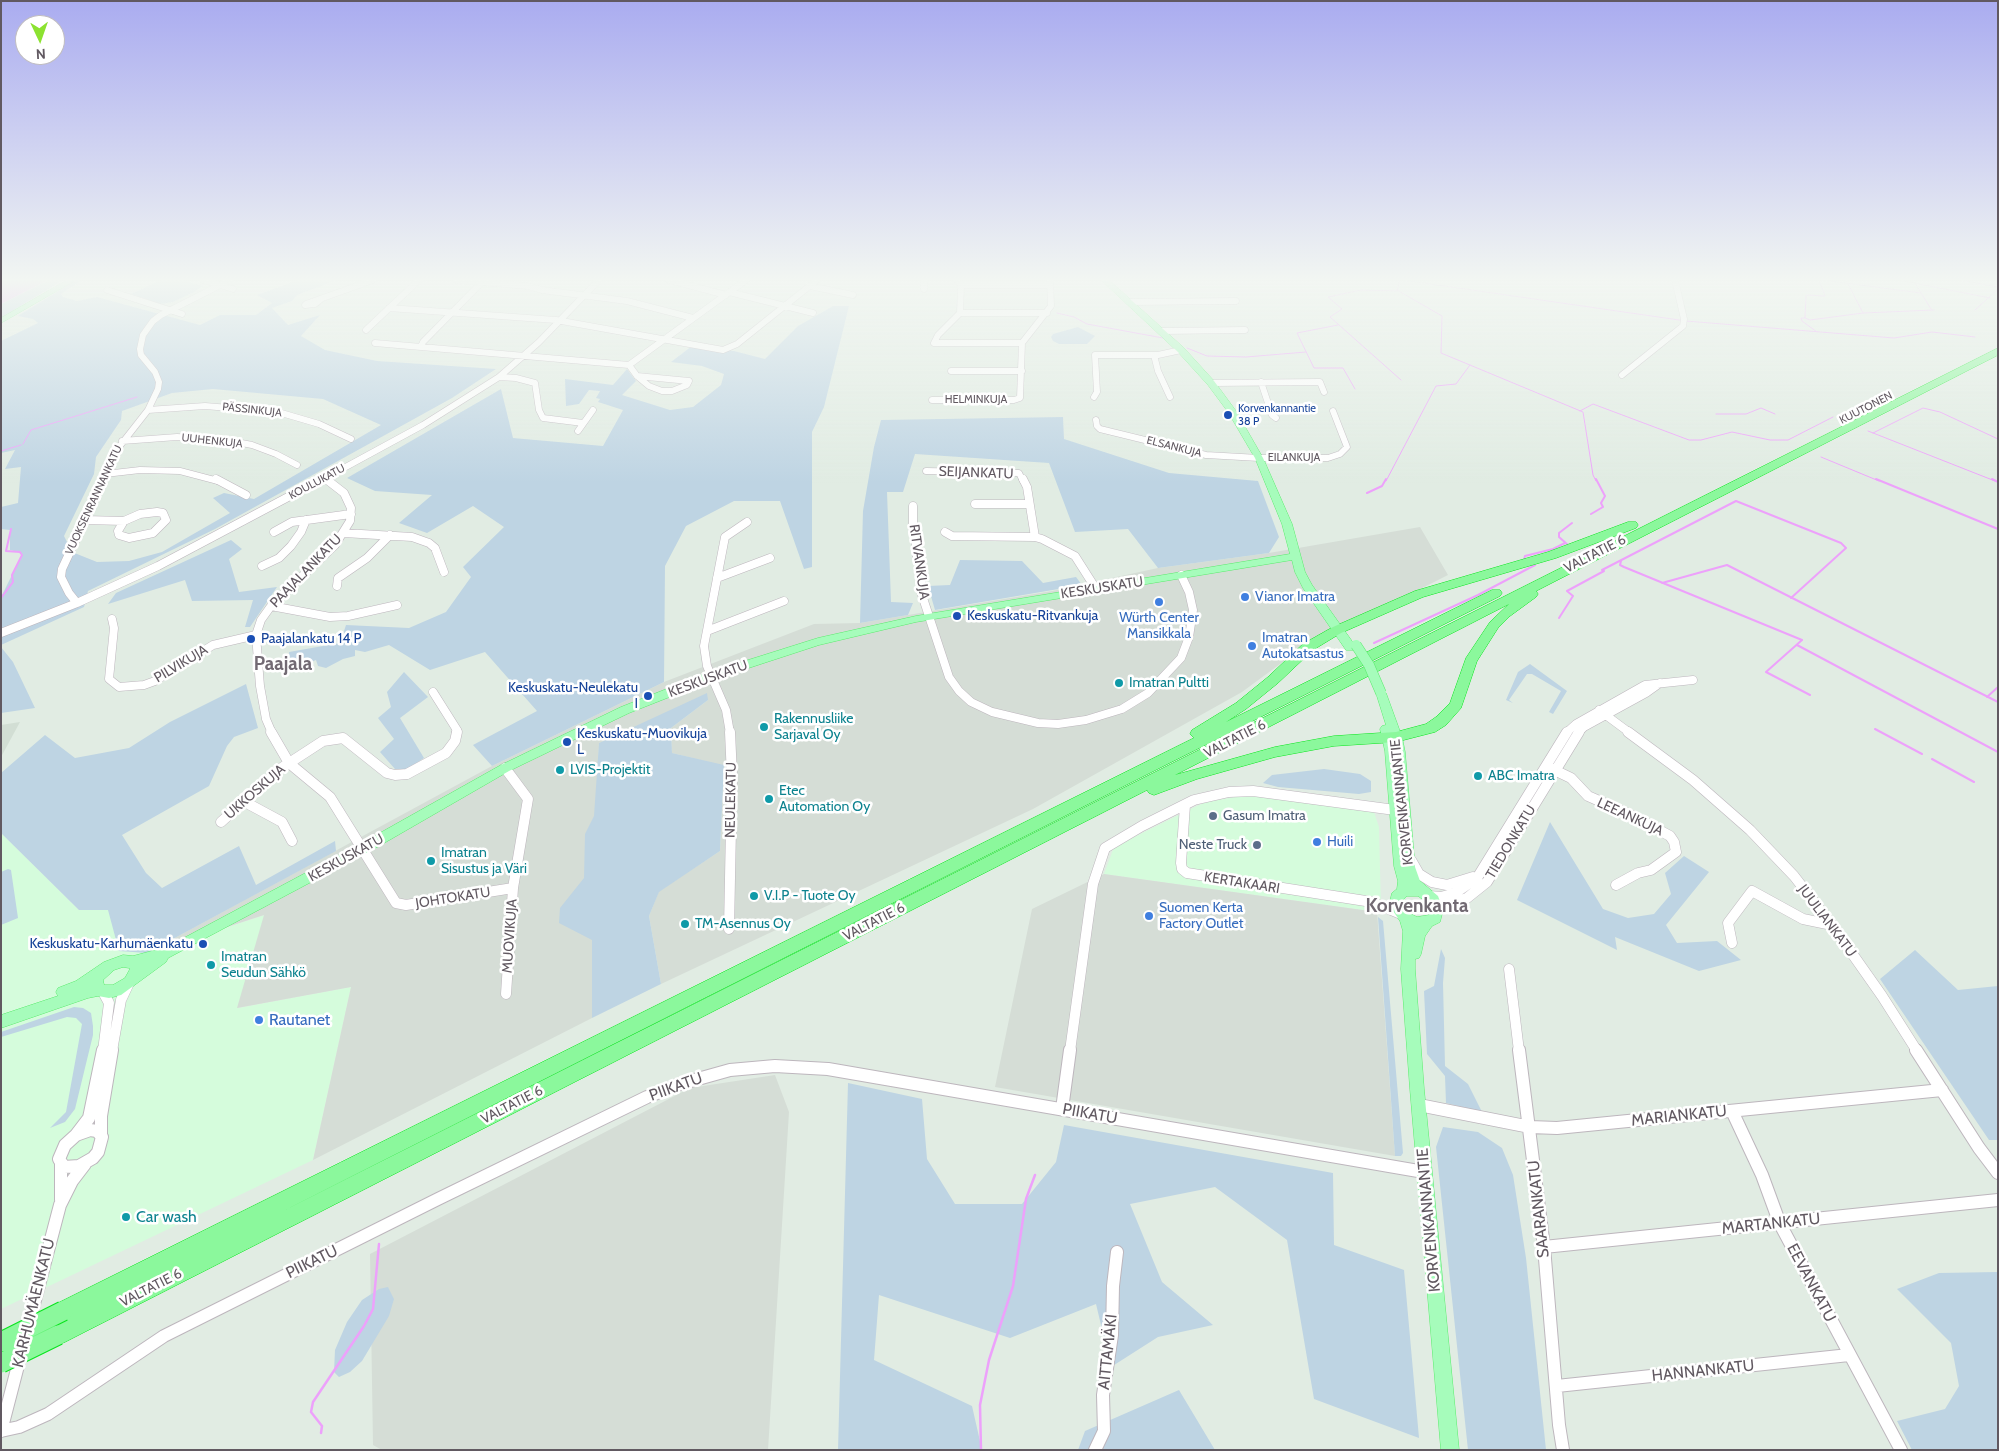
<!DOCTYPE html>
<html>
<head>
<meta charset="utf-8">
<style>
  body { margin:0 }
  #map { position:relative; width:1999px; height:1451px; overflow:hidden; background:#e1ece3; font-family:Cabin,sans-serif }
  canvas { display:block }
  .frame { position:absolute; inset:0; border:2px solid #615961; pointer-events:none }
  .north { position:absolute; left:15px; top:15px; width:50px; height:50px; box-sizing:border-box; background:#fff; border:1px solid #c0bdc0; border-radius:50%; rotate:177deg; font-size:14px; font-weight:700; line-height:20px; text-align:center; color:#615961 }
  .north::after { content:''; display:block; margin:auto; width:18px; height:22px; background:#8ce231; clip-path:polygon(50% 0,100% 100%,50% 72%,0 100%) }
</style>
</head>
<body>
<div id="map">
<canvas width="1999" height="1451"></canvas>
<div class="frame"></div>
<div class="north">N</div>
</div>
<script>
const context = document.querySelector('canvas').getContext('2d');
context.lineJoin = 'round';
function fill(path, color) {
  context.fillStyle = color;
  context.fill(path, 'evenodd');
}
function toPath(rows) {
  const path = new Path2D();
  for (const r of rows) {
    path.moveTo(r[0], r[1]);
    for (let i = 2; i < r.length; i += 2) path.lineTo(r[i], r[i + 1]);
  }
  return path;
}
function trace(path, color, width, dash) {
  context.strokeStyle = color;
  context.lineWidth = width;
  context.lineCap = dash ? 'butt' : 'round';
  context.setLineDash(dash || []);
  context.stroke(path);
}
function write(font, color, halo, rows, align = 'center') {
  context.font = font + ' Cabin,sans-serif';
  context.lineWidth = 5;
  context.setLineDash([]);
  context.textBaseline = 'middle';
  context.strokeStyle = halo;
  context.fillStyle = color;
  for (const [text, x, y, turn = 0] of rows) {
    context.save();
    context.translate(x, y);
    context.rotate((+turn || 0) * Math.PI / 180);
    context.textAlign = isNaN(turn) ? turn : align;
    if (halo) context.strokeText(text, 0, 0);
    context.fillText(text, 0, 0);
    context.restore();
  }
}
fill(toPath([
  [1254,794,1373,809,1379,827,1381,910,1377,912,1104,874,1114,847,1205,802],
  [1,833,79,910,108,910,148,953,265,915,238,1008,351,987,313,1160,1,1309]
]), '#d5fcdc');
fill(toPath([
  [1420,527,1448,575,1299,650,1242,692,1033,809,661,984,649,916,659,891,720,851,724,766,672,753,671,728,708,700,599,743,592,1018,313,1160,351,987,237,1008,264,915,147,953,492,766,664,682,814,624,860,623,1052,591,1158,568,1269,553],
  [1104,874,1377,912,1395,1156,995,1087,1032,909],
  [775,1075,789,1112,768,1450,382,1450,373,1445,370,1254,690,1088]
]), '#d5ddd6');
fill(toPath([
  [20,722,1,757,1,725]
]), '#d2ded4');
fill(toPath([
  [49,280,63,280,1,318,1,304],
  [76,280,82,280,61,294,63,297,77,301,97,297,200,325,220,315,256,315,272,303,257,295,298,280,337,280,297,295,292,301,272,308,288,325,320,315,301,336,325,350,377,361,496,369,452,398,215,529,88,591,84,607,1,645,1,597,22,555,18,552,10,550,10,530,1,529,1,507,18,503,21,467,5,469,15,450,1,453,1,341,38,323,33,319,18,316],
  [213,389,323,399,381,425,254,499,224,493,213,498,230,513,162,552,129,561,97,562,72,552,64,536,94,474,96,457,121,420,122,411,172,393],
  [161,280,183,280,203,286,194,292,173,302,160,304,131,294],
  [833,306,849,306,824,407,812,432,812,567,804,569,780,501,734,501,686,526,665,566,664,682,492,766,473,745,537,711,485,652,430,670,389,645,365,652,355,650,355,656,343,659,326,668,318,666,316,660,290,670,289,652,340,643,346,625,409,628,446,612,471,577,463,567,504,527,473,506,427,533,399,523,432,495,375,491,347,478,501,389,513,438,603,446,623,410,598,402,600,399,596,398,600,391,589,390,579,404,566,406,565,379,613,385,627,369,636,381,622,395,670,410,693,407,721,385,724,374,702,366,671,362,692,346,734,351,765,359,798,326],
  [1078,327,1095,336,1087,344,1059,344,1053,341,1051,337,1053,334],
  [1063,417,1064,439,1169,473,1258,481,1279,537,1269,553,1158,568,1128,529,1075,532,1049,463,915,454,903,492,887,492,891,602,913,603,908,615,860,623,863,511,874,447,881,420],
  [231,540,242,549,229,559,239,592,277,587,250,627,245,627,253,600,192,601,185,580,108,604,116,593],
  [960,560,1022,561,1043,583,1076,577,1082,585,935,610,928,586,950,585],
  [1,647,13,662,35,708,1,713],
  [1530,664,1567,691,1553,714,1549,712,1561,691,1532,674,1527,674,1509,700,1513,703,1506,700,1518,672],
  [404,672,428,697,400,718,424,758,408,769,395,769,380,752,394,739,378,718,391,707,387,692],
  [246,684,258,728,234,737,227,746,209,786,122,835,146,873,162,888,239,846,256,885,335,841,336,851,147,953,119,951,108,910,79,910,1,833,1,773,45,735,75,758,129,748,170,722],
  [707,693,708,700,671,728,672,753,724,765,720,851,659,892,649,916,661,984,592,1018,592,940,559,923,560,908,584,878,585,834,594,816,599,743],
  [1324,769,1360,774,1371,781,1371,792,1359,794,1278,787,1263,783,1272,775],
  [1550,822,1603,909,1628,918,1654,914,1671,894,1665,873,1684,856,1709,872,1666,925,1677,943,1717,941,1741,960,1699,971,1615,937,1617,950,1517,900],
  [8,869,11,870,18,918,1,925,1,872],
  [1378,917,1383,921,1403,1153,1401,1156,1395,1156],
  [1441,949,1445,958,1443,983,1445,1066,1468,1084,1482,1112,1446,1103,1445,1076,1427,1054,1424,991,1434,986],
  [1915,950,1958,990,1998,986,1998,1140,1989,1140,1880,979],
  [74,1007,83,1008,91,1013,93,1026,93,1035,75,1109,65,1122,50,1128,66,1112,82,1024,76,1018,67,1017,1,1037,1,1032],
  [848,1083,922,1099,927,1159,955,1204,1022,1204,1056,1162,1064,1125,1333,1173,1334,1245,1404,1270,1419,1438,1314,1399,1287,1240,1215,1187,1130,1204,1162,1282,1213,1325,1158,1337,1111,1367,1096,1304,1010,1338,879,1295,874,1360,972,1406,982,1450,838,1450],
  [1443,1127,1478,1132,1502,1148,1513,1175,1526,1258,1546,1450,1468,1450,1436,1147],
  [1998,1272,1998,1450,1912,1450,1897,1421,1945,1409,1959,1386,1951,1343,1897,1289,1939,1273],
  [388,1287,394,1299,389,1316,362,1361,350,1372,339,1377,334,1372,335,1350,347,1322,362,1300,379,1289],
  [1179,1390,1215,1450,1078,1450,1085,1431]
]), '#bed4e3');
fill(toPath([
  [1,280,48,280,1,304]
]), '#eda1fb');
trace(toPath([
  [1400,280,1397,291,1361,290,1328,297,1342,309,1330,317,1401,380],
  [1403,280,1686,321,1894,338,1932,332,1975,337],
  [1822,280,1921,293],
  [1846,280,1863,313],
  [1899,280,1990,298],
  [1960,280,1998,287],
  [1915,283,1931,309],
  [1397,290,1442,316,1441,353,1583,412,1593,475,1596,481],
  [1975,310,1998,289],
  [1057,313,1074,317,1087,324,1163,338],
  [1805,318,1810,320,1863,313,1934,310],
  [1338,325,1297,333,1314,368,1343,368,1355,389],
  [1817,332,1802,321,1801,318,1805,318,1806,295,1825,296,1819,280],
  [1187,348,1207,356,1246,357,1306,352],
  [1580,411,1593,404,1689,440,1701,440,1732,432,1770,440,1788,440,1833,417],
  [1716,414,1746,414,1761,408,1775,414],
  [1868,431,1995,481],
  [1873,433,1923,408,1940,412,1998,439],
  [23,444,31,430,137,397],
  [1,451,21,445],
  [1821,457,1879,481],
  [1386,481,1436,386,1456,384,1470,365]
]), '#eda1fb', 1);
trace(toPath([
  [1876,479,1998,529],
  [1992,479,1998,482],
  [1367,493,1382,486,1386,479],
  [1591,514,1603,507,1601,503,1605,496,1596,479],
  [1568,545,1559,537,1559,533,1572,523],
  [1524,560,1525,556,1553,549,1565,543],
  [1621,561,1620,565,1624,567,1802,640,1766,672,1810,695],
  [1662,583,1727,565,1998,702],
  [1,598,13,582,12,575,22,555,20,552,6,551,11,529],
  [1559,618,1573,596,1567,591,1604,571,1602,570,1736,501,1841,543,1846,548,1791,598],
  [1374,643,1478,595,1535,565],
  [1797,645,1998,752],
  [1987,697,1998,687],
  [1875,729,1922,754],
  [1932,759,1974,782]
]), '#eda1fb', 2);
trace(toPath([
  [321,1433,322,1426,311,1412,313,1402,364,1326,373,1309,379,1244],
  [981,1450,980,1405,989,1360,1013,1286,1026,1199,1035,1175]
]), '#eda1fb', 2.5);
const minorFar3 = toPath([
  [203,280,233,289],
  [456,280,528,286,542,290,627,301,693,318],
  [669,280,726,295],
  [924,280,924,289],
  [956,280,961,285,960,313,938,335,934,343,1022,343],
  [961,285,1050,285],
  [810,286,853,295],
  [107,290,182,314],
  [729,292,813,313],
  [321,299,315,304,305,305,306,304,373,280],
  [1131,302,1236,301],
  [389,308,556,320,723,350,737,344,817,280],
  [960,313,1047,313],
  [366,330,419,280],
  [1162,331,1245,330],
  [375,343,629,365],
  [421,347,423,342,484,280],
  [1154,355,1158,371,1170,397],
  [629,365,746,280],
  [629,365,637,376],
  [951,371,1022,371],
  [1622,375,1683,326,1684,319,1675,280],
  [637,376,689,381,687,385,672,391,662,391,649,386,637,376],
  [499,377,516,378,535,383,539,410,543,418,583,423],
  [1261,382,1272,415,1276,418],
  [1211,383,1320,382,1324,392],
  [1094,397,1097,392,1095,355,1158,355,1181,350],
  [932,400,1014,400,1020,398,1022,343,1051,306,1050,280],
  [148,410,205,406,278,412,319,424,351,439],
  [1096,420,1097,426,1100,429,1206,455,1259,458,1328,458,1340,454,1347,447,1333,411],
  [578,431,593,410],
  [122,441,177,437,226,440,252,445,276,454,297,465],
  [926,471,1019,473,1023,481],
  [105,474,140,470,180,471,218,481],
  [324,478,328,481],
  [103,481,119,447,148,410,158,389,159,382,155,372,141,355,140,349,143,335,153,321,161,315,230,280],
  [320,481,423,425,499,377,539,342,599,280]
]);
const minorFar2 = toPath([
  [216,479,246,495],
  [1023,479,1027,487,1035,537],
  [975,504,1028,504],
  [913,506,913,530,915,531,917,557,921,568,921,592,949,677,959,691,971,702,992,712,1038,723,1058,724,1086,720,1122,709,1148,693,1181,658,1189,637,1193,610,1189,592,1181,575],
  [157,512,163,513,166,520,153,533,129,538,119,535,118,531,124,521,140,514,157,512],
  [85,520,124,521],
  [274,532,292,522,351,514],
  [945,532,952,536,1035,537,1042,539,1075,556,1096,589],
  [344,533,412,537,429,543,435,548,444,572],
  [262,566,279,558,291,546,301,532,306,520],
  [717,578,770,558],
  [337,586,338,578,367,558,390,535],
  [77,603,69,593,61,577,62,569,104,479],
  [271,606,330,617,348,616,397,605],
  [112,619,114,628,109,679,119,687,144,685,155,681,213,645,256,635],
  [707,631,784,601],
  [1,633,77,603,158,566,322,479],
  [433,692,457,730,456,733],
  [1599,710,1630,733],
  [272,733,266,719,260,686,256,635,261,620,271,606,335,545,350,521,351,508,344,493,326,479],
  [730,733,726,710,707,666,704,646,725,537,747,522],
  [1566,733,1576,724,1645,685,1693,680],
  [1578,733,1584,727,1646,693,1660,683]
]);
const minorFar1 = toPath([
  [271,732,289,763,330,797,396,903,406,905,513,888],
  [1628,732,1693,780,1750,830,1794,876,1832,925,1882,996,1917,1051],
  [505,768,528,799,513,888,506,994],
  [1550,768,1571,778,1588,796,1631,815,1670,836,1674,842,1676,852,1651,870,1638,873,1616,885],
  [243,801,282,822,292,841],
  [1185,805,1181,863,1182,869,1187,873,1372,902,1403,915],
  [221,822,280,769,323,741,343,738,387,773,395,775,407,774,446,753,455,741,457,732],
  [1411,860,1419,874,1432,882,1447,885,1473,877],
  [1429,896,1441,897,1455,893,1477,878,1567,732],
  [1437,910,1440,907,1467,898,1487,882,1579,732],
  [729,929,732,776,730,732],
  [1732,943,1728,923,1752,891,1803,919,1832,925],
  [1509,969,1519,1051],
  [103,992,109,1003,103,1051],
  [112,1051,121,1000,129,983],
  [1070,1051,1093,884,1105,848,1142,826,1194,800,1229,792,1253,791,1395,810]
]);
const minor = toPath([
  [1519,1050,1544,1247,1559,1425,1563,1450],
  [1916,1050,1979,1148,1998,1173],
  [1419,1105,1530,1127,1557,1128,1942,1090],
  [1062,1109,1070,1050],
  [1732,1111,1762,1175,1780,1224,1901,1450],
  [90,1130,97,1131,102,1137,98,1152,93,1158,79,1166,64,1167,59,1159,65,1145,76,1135,90,1130],
  [101,1134,101,1116,112,1050],
  [76,1135,89,1118,103,1050],
  [61,1164,61,1200],
  [1544,1247,1998,1200],
  [28,1327,60,1205,72,1181,85,1164],
  [1557,1386,1849,1355],
  [1,1431,19,1427,48,1414,164,1336,438,1199,647,1097,680,1084,730,1070,775,1066,828,1069,1424,1172],
  [1,1431,21,1354],
  [1095,1450,1104,1431,1103,1395,1112,1335,1113,1286,1117,1252]
]);
const major = toPath([
  [67,280,76,280,1,323,1,318,67,280],
  [1101,280,1109,280,1184,348,1214,381,1236,411,1263,458,1292,524,1305,572,1312,585,1354,644,1355,647,1354,650,1346,650,1303,588,1295,572,1292,560,916,622,819,645,715,679,629,713,509,771,379,846,168,958,166,962,121,995,109,998,98,996,88,998,1,1028,1,1015,58,996,56,992,58,988,76,981,104,962,123,955,133,956,167,947,371,838,501,765,621,707,707,673,818,638,916,616,1290,554,1282,524,1255,458,1228,412,1208,385,1178,352,1101,280],
  [123,967,129,968,130,969,125,978,113,985,104,985,103,980,114,970,123,967],
  [1381,689,1386,693,1402,737,1405,752,1415,867,1420,881,1438,896,1443,910,1440,922,1432,926,1425,936,1421,954,1419,958,1415,959,1415,969,1424,1089,1459,1450,1441,1450,1410,1089,1401,969,1403,931,1400,921,1393,911,1390,901,1392,893,1397,889,1398,881,1394,866,1385,751,1380,729,1382,726,1386,725,1376,693,1381,689],
  [1407,896,1418,896,1428,903,1431,910,1429,915,1417,917,1411,914,1405,908,1402,901,1407,896]
]);
const highway = toPath([
  [1998,348,1998,355,1536,591,1538,594,1536,597,1510,616,1498,628,1477,661,1461,708,1446,725,1435,732,1396,742,1334,746,1275,757,1197,779,1154,795,1149,793,1147,790,65,1342,58,1345,51,1342,48,1335,51,1328,66,1320,63,1321,56,1318,53,1311,56,1304,1194,738,1190,734,1192,730,1236,703,1268,677,1303,644,1333,627,1415,591,1548,552,1628,522,1636,522,1638,525,1636,528,1556,558,1423,597,1341,633,1313,650,1278,683,1246,709,1226,722,1492,590,1500,590,1502,593,1500,596,277,1214,1998,348],
  [1509,604,1490,622,1466,658,1450,703,1436,717,1426,724,1396,732,1334,736,1275,747,1175,775,1509,604]
]);
trace(minorFar3, '#bdb6bd', 7);
trace(minorFar2, '#bdb6bd', 9);
trace(minorFar1, '#bdb6bd', 11);
trace(minor, '#bdb6bd', 14);
trace(major, '#5aeb6d', 1);
trace(highway, '#09e41e', 1);
trace(minorFar3, '#fff', 6);
trace(minorFar2, '#fff', 8);
trace(minorFar1, '#fff', 10);
trace(minor, '#fff', 12);
fill(major, '#a6fcbb');
fill(highway, '#8bf89c');
const majorBridge = toPath([
  [1356,645,1369,665,1381,693]
]);
const highwayBridge = toPath([
  [1,1342,63,1311],
  [1,1363,58,1335]
]);
trace(majorBridge, '#5aeb6d', 11, []);
trace(highwayBridge, '#09e41e', 21, []);
trace(majorBridge, '#a6fcbb', 10);
trace(highwayBridge, '#8bf89c', 19);
const sky = context.createLinearGradient(0, 0, 0, 483);
sky.addColorStop(0, '#aaacf0');
sky.addColorStop(0.58, '#f2f6f2');
sky.addColorStop(1, '#f2f6f200');
context.fillStyle = sky;
context.fillRect(0, 0, 1999, 483);
for (const [x, y, r, color] of [
  [1228,415,5,"#1a4fb4"],
  [1245,597,5,"#3f7fe0"],
  [1159,602,5,"#3f7fe0"],
  [957,616,5,"#1a4fb4"],
  [251,639,5,"#1a4fb4"],
  [1252,646,5,"#3f7fe0"],
  [1119,683,5,"#0f9aa8"],
  [648,696,5,"#1a4fb4"],
  [764,727,5,"#0f9aa8"],
  [567,742,5,"#1a4fb4"],
  [560,770,5,"#0f9aa8"],
  [1478,776,5,"#0f9aa8"],
  [769,799,5,"#0f9aa8"],
  [1213,816,5,"#5c6f8a"],
  [1317,842,5,"#3f7fe0"],
  [1257,845,5,"#5c6f8a"],
  [431,861,5,"#0f9aa8"],
  [754,896,5,"#0f9aa8"],
  [1149,916,5,"#3f7fe0"],
  [685,924,5,"#0f9aa8"],
  [203,944,5,"#1a4fb4"],
  [211,965,5,"#0f9aa8"],
  [259,1020,5,"#3f7fe0"],
  [126,1217,5,"#0f9aa8"]
]) {
  const dot = new Path2D();
  dot.arc(x, y, r, 0, 2 * Math.PI);
  context.fillStyle = color;
  context.fill(dot);
  trace(dot, '#fff', 2);
}
write('11px', '#615961', '#fff', [
  ["HELMINKUJA",976,400],
  ["KUUTONEN",1866,408,-27],
  ["PÄSSINKUJA",252,410,6],
  ["UUHENKUJA",212,441,6],
  ["ELSANKUJA",1174,447,14],
  ["EILANKUJA",1294,458],
  ["KOULUKATU",317,482,-28],
  ["VUOKSENRANNANKATU",94,500,-65]
]);
write('11px', '#164399', '#fff', [
  ["Korvenkannantie",1238,409],
  ["38 P",1238,422]
], 'left');
write('14px', '#615961', '#fff', [
  ["SEIJANKATU",976,473,2],
  ["VALTATIE 6",1595,554,-27],
  ["RITVANKUJA",919,562,82],
  ["PAAJALANKATU",306,571,-46],
  ["KESKUSKATU",1102,588,-9],
  ["PILVIKUJA",181,664,-31],
  ["KESKUSKATU",708,679,-20],
  ["VALTATIE 6",1235,739,-27],
  ["UKKOSKUJA",255,792,-41],
  ["NEULEKATU",731,800,-89],
  ["KORVENKANNANTIE",1402,802,-96],
  ["LEEANKUJA",1630,817,25],
  ["TIEDONKATU",1511,842,-59],
  ["KESKUSKATU",346,858,-29],
  ["KERTAKAARI",1242,883,9],
  ["JOHTOKATU",453,898,-9],
  ["JUULIANKATU",1827,921,53],
  ["VALTATIE 6",874,922,-27],
  ["MUOVIKUJA",510,936,-86],
  ["VALTATIE 6",512,1105,-27],
  ["VALTATIE 6",151,1288,-27]
]);
write('14px', '#366cbe', '#fff', [
  ["Vianor Imatra",1255,597],
  ["Würth Center",1159,618,"center"],
  ["Mansikkala",1159,634,"center"],
  ["Imatran",1262,638],
  ["Autokatsastus",1262,654],
  ["Huili",1327,842],
  ["Suomen Kerta",1159,908],
  ["Factory Outlet",1159,924]
], 'left');
write('14px', '#164399', '#fff', [
  ["Keskuskatu-Ritvankuja",967,616],
  ["Paajalankatu 14 P",261,639],
  ["Keskuskatu-Neulekatu",638,688,"right"],
  ["I",638,704,"right"],
  ["Keskuskatu-Muovikuja",577,734],
  ["L",577,750],
  ["Keskuskatu-Karhumäenkatu",193,944,"right"]
], 'left');
write('14px', '#0d838f', '#fff', [
  ["Imatran Pultti",1129,683],
  ["Rakennusliike",774,719],
  ["Sarjaval Oy",774,735],
  ["LVIS-Projektit",570,770],
  ["ABC Imatra",1488,776],
  ["Etec",779,791],
  ["Automation Oy",779,807],
  ["Imatran",441,853],
  ["Sisustus ja Väri",441,869],
  ["V.I.P - Tuote Oy",764,896],
  ["TM-Asennus Oy",695,924],
  ["Imatran",221,957],
  ["Seudun Sähkö",221,973]
], 'left');
write('14px', '#4e5e75', '#fff', [
  ["Gasum Imatra",1223,816],
  ["Neste Truck",1247,845,"right"]
], 'left');
write('16px', '#366cbe', '#fff', [
  ["Rautanet",269,1020]
], 'left');
write('16px', '#615961', '#fff', [
  ["PIIKATU",676,1087,-20],
  ["PIIKATU",1090,1114,10],
  ["MARIANKATU",1679,1116,-6],
  ["SAARANKATU",1539,1209,-96],
  ["KORVENKANNANTIE",1429,1220,-95],
  ["MARTANKATU",1771,1224,-6],
  ["PIIKATU",312,1262,-26],
  ["EEVANKATU",1811,1283,62],
  ["KARHUMÄENKATU",34,1303,-76],
  ["AITTAMÄKI",1108,1352,-84],
  ["HANNANKATU",1703,1371,-6]
]);
write('16px', '#0d838f', '#fff', [
  ["Car wash",136,1217]
], 'left');
write('bold 19px', '#726a73', '#fff', [
  ["Paajala",283,664],
  ["Korvenkanta",1417,906]
]);
</script>
</body>
</html>
